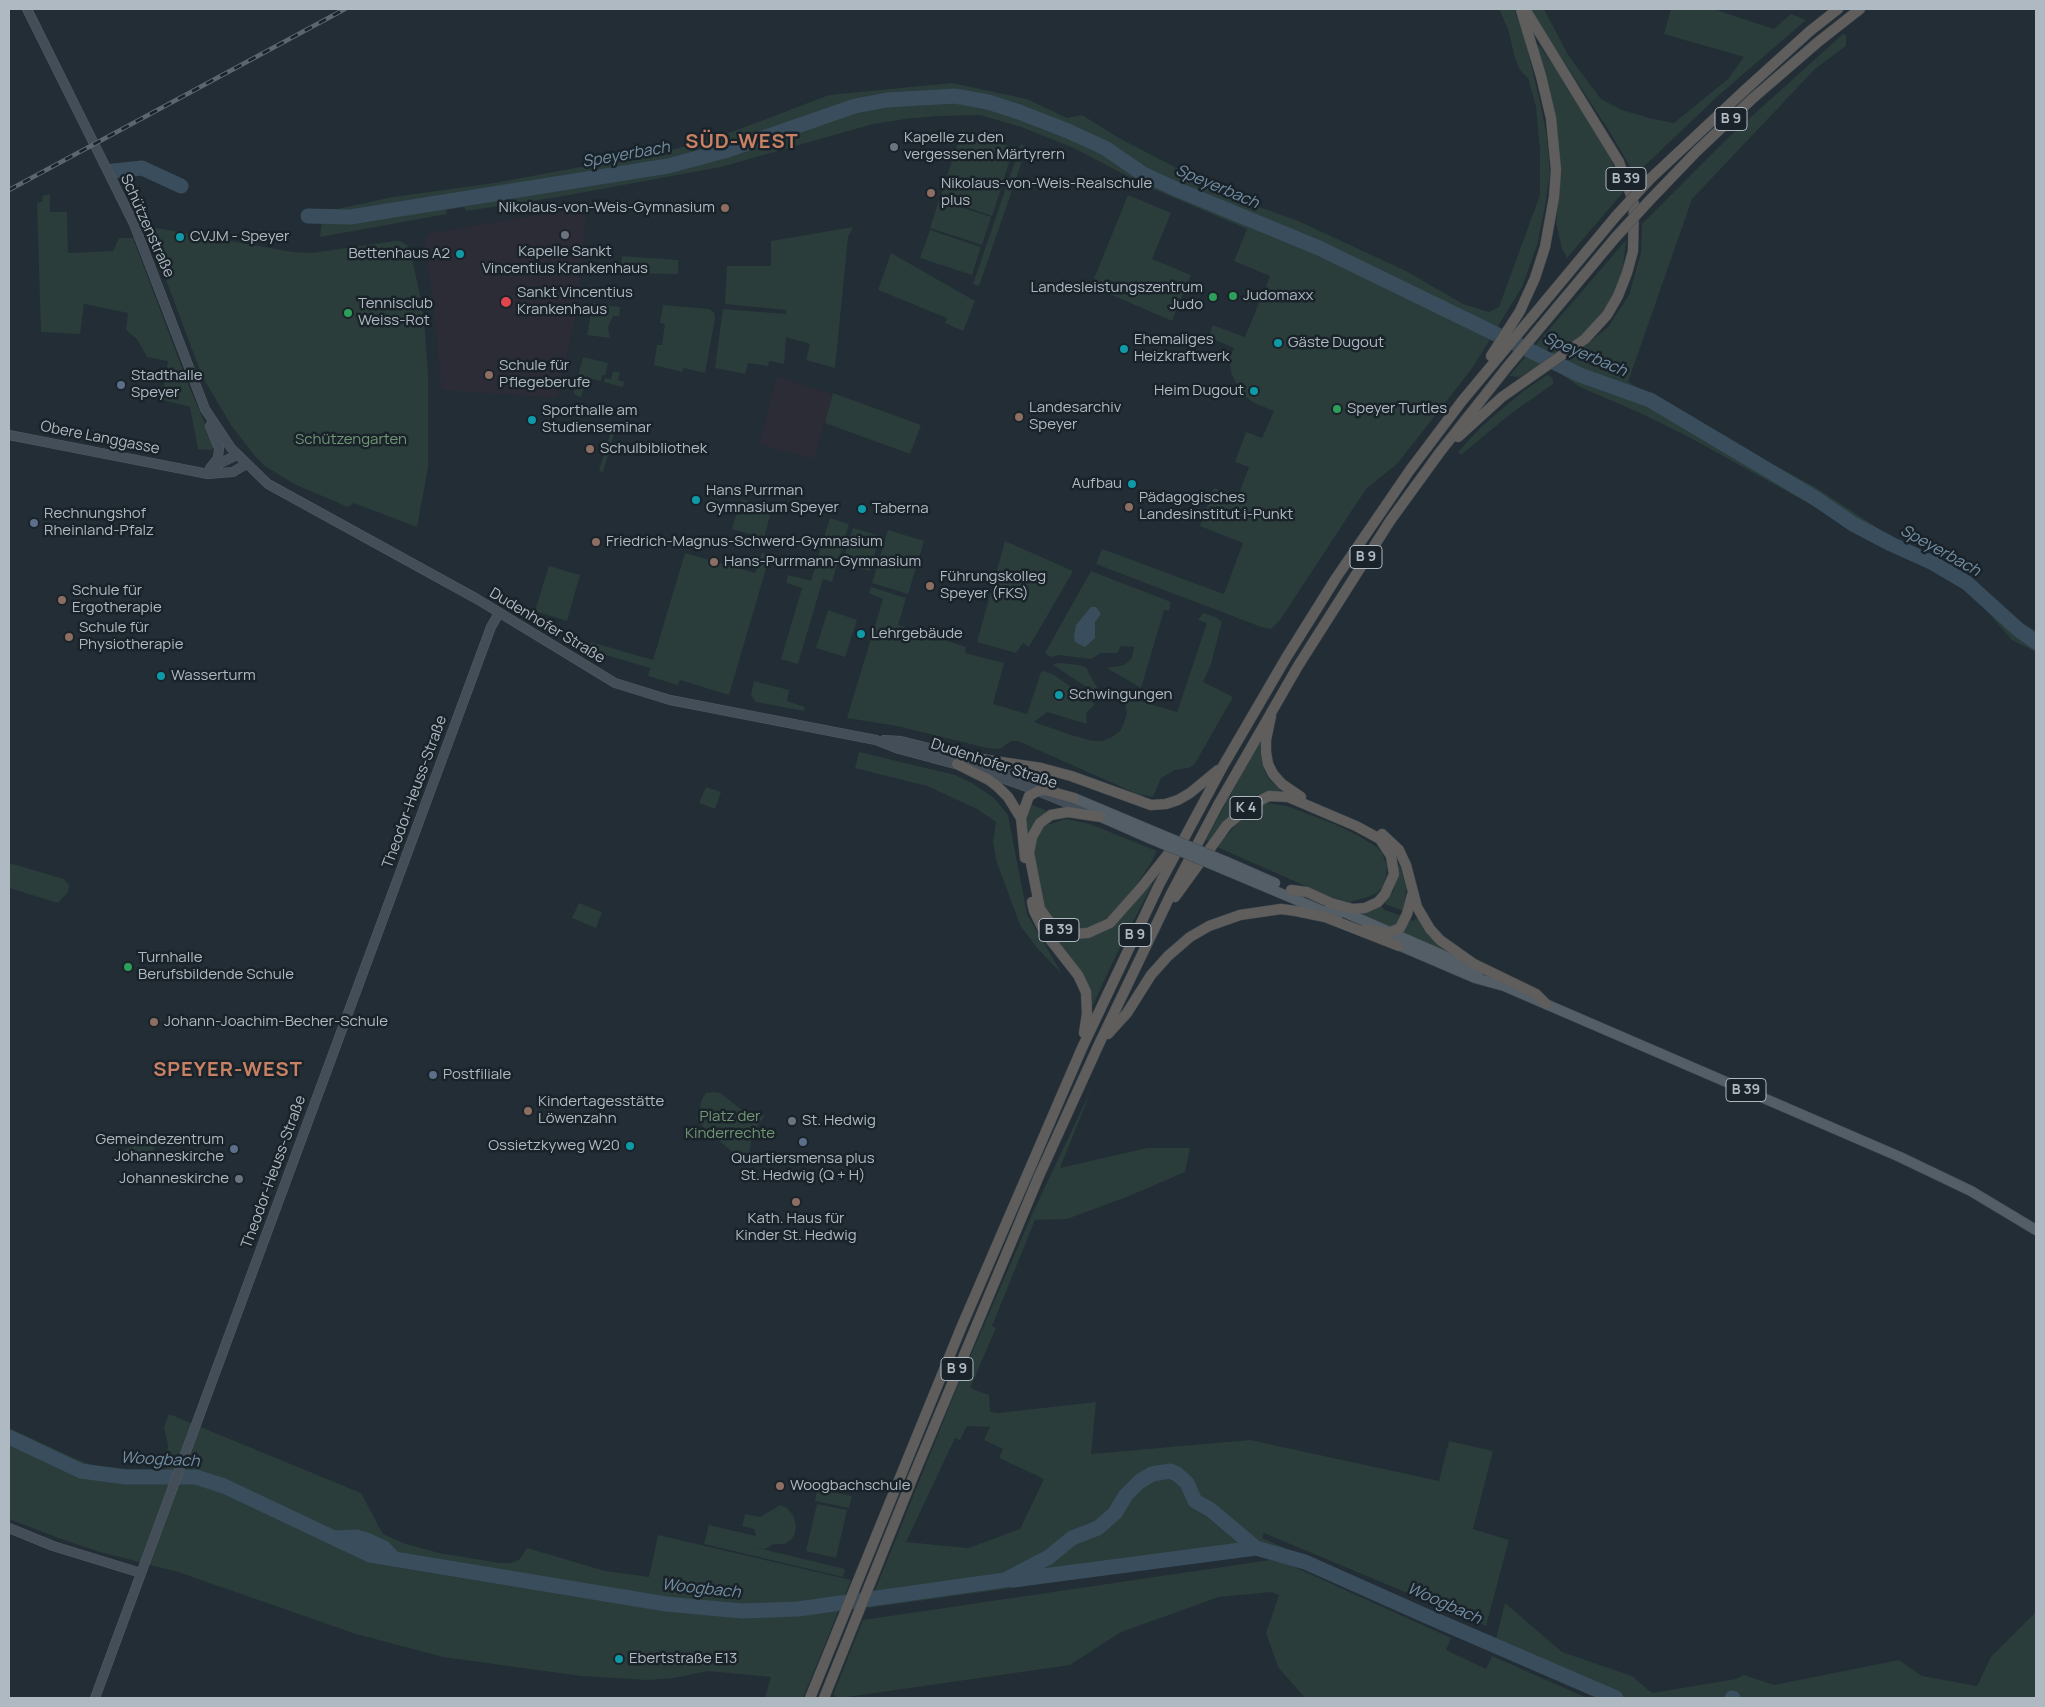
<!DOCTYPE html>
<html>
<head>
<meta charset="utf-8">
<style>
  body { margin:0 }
  #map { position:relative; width:2045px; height:1707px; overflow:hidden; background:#222d35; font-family:Manrope,sans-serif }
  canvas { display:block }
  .frame { position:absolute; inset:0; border:10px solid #afb9c2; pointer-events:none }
</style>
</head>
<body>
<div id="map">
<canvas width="2045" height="1707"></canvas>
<div class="frame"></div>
</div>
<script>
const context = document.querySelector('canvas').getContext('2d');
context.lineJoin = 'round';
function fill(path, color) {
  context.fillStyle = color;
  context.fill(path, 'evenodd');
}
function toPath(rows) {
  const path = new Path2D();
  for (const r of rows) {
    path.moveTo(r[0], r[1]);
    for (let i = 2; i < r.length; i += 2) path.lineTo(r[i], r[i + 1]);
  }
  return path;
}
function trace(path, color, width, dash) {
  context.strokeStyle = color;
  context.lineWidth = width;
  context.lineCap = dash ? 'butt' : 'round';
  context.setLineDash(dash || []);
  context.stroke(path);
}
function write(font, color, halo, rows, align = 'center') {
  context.font = font + ' Manrope,sans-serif';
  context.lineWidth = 5;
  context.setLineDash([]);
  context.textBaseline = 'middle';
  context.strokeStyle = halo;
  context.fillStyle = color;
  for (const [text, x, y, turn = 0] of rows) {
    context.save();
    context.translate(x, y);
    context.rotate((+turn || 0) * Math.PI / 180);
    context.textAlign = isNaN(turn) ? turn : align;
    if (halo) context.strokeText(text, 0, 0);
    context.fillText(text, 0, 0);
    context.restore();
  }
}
fill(toPath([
  [578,208,585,213,585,226,578,307,557,398,441,390,433,297,424,247,427,236,430,233],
  [777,376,833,395,814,459,759,444]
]), '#2c2c37');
fill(toPath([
  [1499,9,1514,9,1525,39,1541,106,1547,138,1550,173,1545,206,1537,245,1522,287,1473,367,1397,464,1366,489,1280,620,1271,629,1261,627,1096,564,1102,549,1224,594,1243,543,1200,526,1214,488,1238,496,1249,467,1235,462,1246,432,1262,438,1274,411,1254,403,1242,394,1231,373,1229,358,1234,348,1208,337,1213,325,1245,337,1270,276,1234,261,1247,229,1144,185,1074,148,1021,127,980,115,937,116,905,119,873,124,721,167,558,197,466,211,464,207,446,210,447,214,320,237,323,212,393,197,494,183,667,151,713,139,829,95,952,83,1027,99,1067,118,1082,115,1119,138,1236,199,1296,220,1406,271,1463,304,1489,312,1499,307,1540,195,1540,150,1536,106,1528,78,1520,70,1515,58,1508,29],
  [1530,9,1544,9,1568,55,1601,99,1622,110,1653,119,1674,123,1728,79,1744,57,1664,34,1671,9,1713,9,1774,29,1791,14,1806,20,1718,96,1635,175,1611,134],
  [1843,34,1846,35,1846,46,1815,69,1692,199,1628,382,1680,409,1772,464,1815,487,1890,536,1932,557,1973,581,2019,622,2036,631,2036,652,2012,640,1966,587,1894,551,1687,436,1640,413,1580,387,1555,370,1608,327,1629,295,1641,253,1642,224,1731,135],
  [1539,45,1589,118,1606,149,1625,190,1567,258,1562,249,1556,222,1559,190,1537,47],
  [962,130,1014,148,992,216,940,198],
  [1021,144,1027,147,979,286,973,284],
  [50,194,50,212,67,212,68,253,113,251,119,238,133,238,190,389,214,444,215,447,212,448,212,450,198,449,190,407,162,400,168,361,147,357,137,339,126,330,128,313,84,304,80,334,41,332,37,203,43,201,42,196],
  [1128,195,1171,213,1152,259,1191,275,1172,321,1091,286],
  [939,200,991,217,982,245,930,228],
  [853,227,848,237,835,368,806,360,810,344,786,337,784,364,769,361,768,366,748,363,745,374,715,368,723,309,786,314,786,310,725,304,727,266,771,266,771,241],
  [156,228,293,252,312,253,395,241,400,241,407,245,410,249,420,295,425,331,428,374,428,468,417,527,354,503,348,507,294,484,265,466,254,455,231,425,202,376,150,237,150,233],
  [930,230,981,247,972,275,920,258],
  [1626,240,1622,277,1612,298,1592,328,1571,345,1520,377,1509,376],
  [891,253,975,301,963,331,945,323,947,318,878,290],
  [622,256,678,260,678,274,621,273],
  [593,303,620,307,619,316,613,316,608,327,610,338,587,335],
  [663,305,709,309,714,312,715,319,705,373,684,368,682,372,654,365,657,345,662,345,665,324,660,323],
  [583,357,608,363,605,375,602,375,601,381,586,377,581,397,575,395,574,392],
  [613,371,620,373,618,380,624,382,623,387,604,382,605,378,611,379],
  [1547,375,1550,376,1553,380,1553,384,1509,415,1461,455,1458,452,1481,427,1522,392],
  [833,393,921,425,910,454,825,423],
  [599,426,615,431,603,472,599,471,610,434,598,429],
  [741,499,772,508,764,538,732,529],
  [830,518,849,524,832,582,823,579,798,664,781,659,802,588,786,583,788,575,811,581],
  [853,528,880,536,870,571,842,563],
  [888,530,924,541,908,594,872,583],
  [1005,541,1073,571,1029,647,1023,643,1016,653,977,642],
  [685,553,755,573,762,553,770,555,729,695,680,680,678,685,648,676,650,668,588,650,591,642,653,660],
  [549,566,580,575,567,621,535,611],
  [1091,571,1171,602,1169,611,1164,610,1141,688,1107,668,1124,665,1132,658,1134,647,1121,646,1117,653,1101,653,1091,659,1059,655,1051,657,1045,653],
  [871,587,906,598,898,625,966,647,965,653,1004,663,993,704,1027,714,1041,672,1044,671,1054,675,1095,704,1086,713,1087,724,1047,712,1034,722,1071,735,1093,741,1103,741,1112,737,1120,731,1124,723,1127,713,1124,698,1126,696,1143,696,1143,702,1177,712,1207,623,1198,620,1203,613,1216,617,1222,622,1211,664,1203,682,1233,697,1194,765,1188,768,1175,770,1161,778,1153,797,1137,794,1018,741,1011,741,1000,749,987,748,897,726,847,718,883,599,869,593],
  [828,610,857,620,845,657,816,648],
  [1058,663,1080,665,1087,668,1089,674,1098,689,1097,694,1053,665],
  [754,681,789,690,787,701,805,707,804,711,756,702,751,695],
  [1262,737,1260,750,1264,770,1268,778,1281,791,1267,791,1254,796,1232,814,1209,841,1206,840],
  [859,752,955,775,972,783,994,798,1008,815,1027,914,1062,974,1037,948,1020,925,996,860,993,841,996,822,977,809,927,786,855,768],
  [706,787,721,792,715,809,699,803],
  [1267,803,1287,806,1332,823,1359,836,1377,847,1382,853,1387,866,1386,877,1382,887,1378,892,1368,897,1350,902,1342,900,1328,896,1217,847,1242,818,1255,808],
  [1030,804,1045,810,1046,814,1028,836,1025,837,1024,823],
  [1066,819,1090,824,1157,851,1151,863,1130,894,1115,913,1087,929,1073,930,1057,925,1042,905,1033,848,1040,831,1044,826],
  [9,863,64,879,69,885,68,892,58,903,9,888],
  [1400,865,1406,888,1404,911,1387,905,1384,902,1393,892,1398,875,1397,867],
  [1150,884,1152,885,1117,953,1092,1007,1091,997,1050,931,1061,937,1075,939,1098,935,1123,917],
  [579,903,602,912,596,928,572,918],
  [1380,905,1385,910,1402,916,1393,928,1355,914],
  [1417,918,1432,939,1447,952,1401,933,1410,920,1413,921],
  [1093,1086,1060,1168,1147,1148,1190,1148,1185,1172,1129,1196,1067,1219,1035,1220,992,1326,996,1328,970,1388,989,1395,990,1412,998,1413,1096,1402,1091,1454,1250,1440,1439,1481,1449,1441,1493,1451,1473,1529,1509,1540,1486,1626,1264,1533,1262,1538,1496,1639,1505,1603,1562,1652,1632,1676,1652,1693,1736,1679,1744,1675,1774,1685,1899,1660,1922,1676,1977,1686,1991,1657,2036,1612,2036,1698,1598,1698,1276,1554,1256,1554,868,1608,958,1385,1033,1212],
  [967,1426,990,1427,984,1440,1003,1449,999,1458,1044,1479,1020,1529,968,1548,906,1542,955,1438,960,1440],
  [715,1092,720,1093,743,1111,765,1115,752,1134,749,1154,743,1156,735,1154,705,1129,697,1119,702,1099,706,1093],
  [145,1137,157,1141,150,1160,124,1150,138,1144,139,1141,143,1143],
  [169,1414,361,1493,383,1534,406,1544,439,1553,500,1563,511,1563,520,1559,527,1548,605,1571,649,1577,658,1535,851,1580,803,1698,765,1698,771,1677,708,1671,674,1678,648,1680,581,1676,443,1657,356,1634,178,1572,100,1552,61,1539,9,1519,9,1428,76,1459,92,1465,127,1469,165,1469,168,1445,164,1427],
  [817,1489,852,1496,849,1508,815,1501],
  [817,1504,847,1510,836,1558,806,1551],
  [780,1505,787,1508,793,1515,796,1525,795,1533,792,1539,785,1544,774,1544,765,1549,754,1547,845,1569,843,1577,704,1544,709,1525,756,1536,754,1529,742,1526,745,1514,760,1517],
  [1270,1560,1290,1565,1451,1638,1446,1650,1486,1669,1492,1656,1587,1698,1305,1698,1278,1667,1266,1633,1279,1595,1271,1592,1219,1597,1121,1632,1070,1665,840,1698,833,1695,863,1620]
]), '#2a3d3a');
fill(toPath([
  [1091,607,1096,607,1101,614,1095,622,1095,638,1085,647,1075,642,1074,637,1076,625]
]), '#394d5d');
trace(toPath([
  [625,1596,629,1591]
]), '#394d5d', 2.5);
trace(toPath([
  [113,171,142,168,181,186],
  [308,216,350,217,668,166,728,150,855,106,887,100,955,96,988,102,1019,112,1068,131,1105,148,1143,174,1176,189,1319,248,1580,375,1650,400,1815,498,1853,524,1891,544,1933,563,1967,583,2019,630,2036,642],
  [9,1437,81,1471,125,1477,196,1477,224,1486,370,1555,666,1604,742,1611,798,1609,1005,1580,1049,1557,1072,1538,1098,1528,1115,1513,1126,1495,1139,1482,1152,1474,1170,1471,1177,1474,1187,1483,1195,1501,1211,1510,1256,1548,1305,1562,1424,1615,1616,1698],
  [335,1538,356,1537,369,1541,384,1548,394,1559],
  [1013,1580,1256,1548],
  [1732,1698,1733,1698]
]), '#394d5d', 15);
const secondary = toPath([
  [27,9,134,224,205,409,231,448,268,484,477,599,615,683,670,700,876,740,899,749,988,773,1038,791,1092,813],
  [9,435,208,474,233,472,246,464],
  [212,467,237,455],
  [210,468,218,458,219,448,210,426],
  [884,740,901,741,961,756,1053,789],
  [9,1528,53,1546,141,1573],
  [95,1698,354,997,491,627,499,613]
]);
const primary = toPath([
  [1074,798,1155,832],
  [1101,817,1151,839],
  [1227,862,1275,883],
  [1223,869,1337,917],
  [1330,906,1479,971],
  [1391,942,1475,978,1504,986,1900,1157,1971,1191,2036,1230]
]);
const trunk = toPath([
  [1650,179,1745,90,1810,31,1838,9],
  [1649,201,1697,151,1752,99,1818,42,1860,9],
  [1491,356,1520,311,1535,278,1545,247,1554,197,1556,170,1551,118,1541,76,1521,10],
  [1458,437,1502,397,1585,339,1607,315,1618,296,1627,273,1633,251,1634,204,1619,162,1525,9],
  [1271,716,1266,740,1266,752,1268,764,1273,774,1282,784,1301,797],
  [961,756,1041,768,1071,776,1151,805,1166,804,1178,800,1190,793,1218,770],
  [957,764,989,780,998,787,1008,797,1021,818],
  [1101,817,1068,812,1051,815,1040,823,1032,837,1029,853,1040,909,1054,928,1071,934,1088,933,1110,923,1141,888,1176,844],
  [1382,834,1399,850,1406,865,1417,907,1430,929,1440,940,1474,964,1536,994,1546,1004],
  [1025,858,1021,818,1029,796,1038,791,1045,790,1074,798],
  [1175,897,1227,825,1251,805,1269,796,1288,797,1356,826,1380,839,1391,856,1394,874,1385,894,1378,902,1365,908,1353,909,1331,903,1307,892,1291,890],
  [1032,902,1034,911,1045,933,1078,975,1086,992,1087,1014,1084,1033],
  [1365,929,1388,933,1400,928,1407,914,1412,895],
  [1108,1034,1127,1013,1151,975,1168,956,1190,937,1209,926,1240,915,1281,909,1296,911,1325,917,1399,946],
  [810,1698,961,1328,1082,1048,1159,885,1223,766,1286,658,1336,578,1410,470,1462,401,1616,216],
  [824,1698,913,1477,1039,1176,1099,1044,1172,892,1218,805,1298,666,1390,521,1440,452,1508,366,1615,238]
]);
trace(secondary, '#525c63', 10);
trace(primary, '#414a52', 11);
trace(trunk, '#3f4950', 11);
trace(secondary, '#434e58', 9);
trace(primary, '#535e66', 10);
trace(trunk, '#5f5e5c', 10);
const rail = toPath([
  [9,190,345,9]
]);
trace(rail, '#5b666f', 4.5);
trace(rail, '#1b232a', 2.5, [8]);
const primaryBridge = toPath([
  [1155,832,1227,862],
  [1151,839,1223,869]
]);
const trunkBridge = toPath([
  [1616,216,1650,179],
  [1615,238,1649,201]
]);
trace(primaryBridge, '#414a52', 11, []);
trace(trunkBridge, '#3f4950', 11, []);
trace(primaryBridge, '#535e66', 10);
trace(trunkBridge, '#5f5e5c', 10);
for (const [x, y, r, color] of [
  [894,147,5,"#6b7280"],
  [931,193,5,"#8d6e63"],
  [725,208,5,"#8d6e63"],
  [565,235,5,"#6b7280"],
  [180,237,5,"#0f9aa8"],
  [460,254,5,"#0f9aa8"],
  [1233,296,5,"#2e9e5b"],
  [1213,297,5,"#2e9e5b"],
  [506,302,6,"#e0444e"],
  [348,313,5,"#2e9e5b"],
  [1278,343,5,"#0f9aa8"],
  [1124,349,5,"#0f9aa8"],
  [489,375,5,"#8d6e63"],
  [121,385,5,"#5c6f8a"],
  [1254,391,5,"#0f9aa8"],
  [1337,409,5,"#2e9e5b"],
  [1019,417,5,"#8d6e63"],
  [532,420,5,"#0f9aa8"],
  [590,449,5,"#8d6e63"],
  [1132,484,5,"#0f9aa8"],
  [696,500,5,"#0f9aa8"],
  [1129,507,5,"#8d6e63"],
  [862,509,5,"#0f9aa8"],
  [34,523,5,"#5c6f8a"],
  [596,542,5,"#8d6e63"],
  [714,562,5,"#8d6e63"],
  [930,586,5,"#8d6e63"],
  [62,600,5,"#8d6e63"],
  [861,634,5,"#0f9aa8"],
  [69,637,5,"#8d6e63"],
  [161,676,5,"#0f9aa8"],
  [1059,695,5,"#0f9aa8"],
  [128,967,5,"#2e9e5b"],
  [154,1022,5,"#8d6e63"],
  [433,1075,5,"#5c6f8a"],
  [528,1111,5,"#8d6e63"],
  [792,1121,5,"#6b7280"],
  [803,1142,5,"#5c6f8a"],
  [630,1146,5,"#0f9aa8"],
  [234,1149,5,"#5c6f8a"],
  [239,1179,5,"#6b7280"],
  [796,1202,5,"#8d6e63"],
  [780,1486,5,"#8d6e63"],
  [619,1659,5,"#0f9aa8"]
]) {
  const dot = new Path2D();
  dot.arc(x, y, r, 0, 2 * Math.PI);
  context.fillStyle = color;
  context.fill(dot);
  trace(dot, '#1b232a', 2);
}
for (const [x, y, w] of [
  [1731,119,32],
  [1626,179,40],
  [1366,557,32],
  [1246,808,32],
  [1059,930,40],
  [1135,935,32],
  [1746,1090,40],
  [957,1369,32]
]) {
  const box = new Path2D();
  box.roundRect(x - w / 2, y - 11.5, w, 23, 4);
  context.fillStyle = '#1b232a';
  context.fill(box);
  trace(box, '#afb9c2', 1);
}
write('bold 14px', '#afb9c2', null, [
  ["B 9",1731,119],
  ["B 39",1626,179],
  ["B 9",1366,557],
  ["K 4",1246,808],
  ["B 39",1059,930],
  ["B 9",1135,935],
  ["B 39",1746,1090],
  ["B 9",957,1369]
]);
write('15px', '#afb9c2', '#1b232a', [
  ["Kapelle zu den",904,138],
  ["vergessenen Märtyrern",904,155],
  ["Nikolaus-von-Weis-Realschule",941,184],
  ["plus",941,201],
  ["Nikolaus-von-Weis-Gymnasium",715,208,"right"],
  ["CVJM - Speyer",190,237],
  ["Kapelle Sankt",565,252,"center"],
  ["Vincentius Krankenhaus",565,269,"center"],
  ["Bettenhaus A2",450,254,"right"],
  ["Landesleistungszentrum",1203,288,"right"],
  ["Judo",1203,305,"right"],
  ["Sankt Vincentius",517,293],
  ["Krankenhaus",517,310],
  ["Judomaxx",1243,296],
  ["Tennisclub",358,304],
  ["Weiss-Rot",358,321],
  ["Ehemaliges",1134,340],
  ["Heizkraftwerk",1134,357],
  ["Gäste Dugout",1288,343],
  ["Schule für",499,366],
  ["Pflegeberufe",499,383],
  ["Stadthalle",131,376],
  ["Speyer",131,393],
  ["Heim Dugout",1244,391,"right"],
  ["Landesarchiv",1029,408],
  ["Speyer",1029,425],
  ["Speyer Turtles",1347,409],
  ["Sporthalle am",542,411],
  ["Studienseminar",542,428],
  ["Schulbibliothek",600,449],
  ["Aufbau",1122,484,"right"],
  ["Hans Purrman",706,491],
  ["Gymnasium Speyer",706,508],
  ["Pädagogisches",1139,498],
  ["Landesinstitut i-Punkt",1139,515],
  ["Taberna",872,509],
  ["Rechnungshof",44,514],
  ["Rheinland-Pfalz",44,531],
  ["Friedrich-Magnus-Schwerd-Gymnasium",606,542],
  ["Hans-Purrmann-Gymnasium",724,562],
  ["Führungskolleg",940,577],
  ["Speyer (FKS)",940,594],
  ["Schule für",72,591],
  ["Ergotherapie",72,608],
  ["Schule für",79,628],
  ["Physiotherapie",79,645],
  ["Lehrgebäude",871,634],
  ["Wasserturm",171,676],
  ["Schwingungen",1069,695],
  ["Turnhalle",138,958],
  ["Berufsbildende Schule",138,975],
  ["Johann-Joachim-Becher-Schule",164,1022],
  ["Postfiliale",443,1075],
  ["Kindertagesstätte",538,1102],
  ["Löwenzahn",538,1119],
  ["St. Hedwig",802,1121],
  ["Gemeindezentrum",224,1140,"right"],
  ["Johanneskirche",224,1157,"right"],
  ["Ossietzkyweg W20",620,1146,"right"],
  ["Quartiersmensa plus",803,1159,"center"],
  ["St. Hedwig (Q + H)",803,1176,"center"],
  ["Johanneskirche",229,1179,"right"],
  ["Kath. Haus für",796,1219,"center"],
  ["Kinder St. Hedwig",796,1236,"center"],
  ["Woogbachschule",790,1486],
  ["Ebertstraße E13",629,1659]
], 'left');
write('15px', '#afb9c2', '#1b232a', [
  ["Schützenstraße",147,226,66],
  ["Obere Langgasse",100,438,11],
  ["Dudenhofer Straße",547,626,31],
  ["Dudenhofer Straße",994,764,18],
  ["Theodor-Heuss-Straße",415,792,-70],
  ["Theodor-Heuss-Straße",274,1172,-70]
]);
write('15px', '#709674', '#1b232a', [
  ["Schützengarten",351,440],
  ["Platz der",730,1117],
  ["Kinderrechte",730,1134]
]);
write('italic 16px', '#728fa3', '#1b232a', [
  ["Speyerbach",626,155,-10],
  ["Speyerbach",1217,187,23],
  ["Speyerbach",1585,355,23],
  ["Speyerbach",1940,551,29],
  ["Woogbach",160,1460,3],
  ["Woogbach",701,1589,6],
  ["Woogbach",1444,1604,24]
]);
context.letterSpacing = '1px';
write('bold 20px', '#c88164', '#1b232a', [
  ["SÜD-WEST",742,142],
  ["SPEYER-WEST",228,1070]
]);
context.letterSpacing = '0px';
</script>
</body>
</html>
